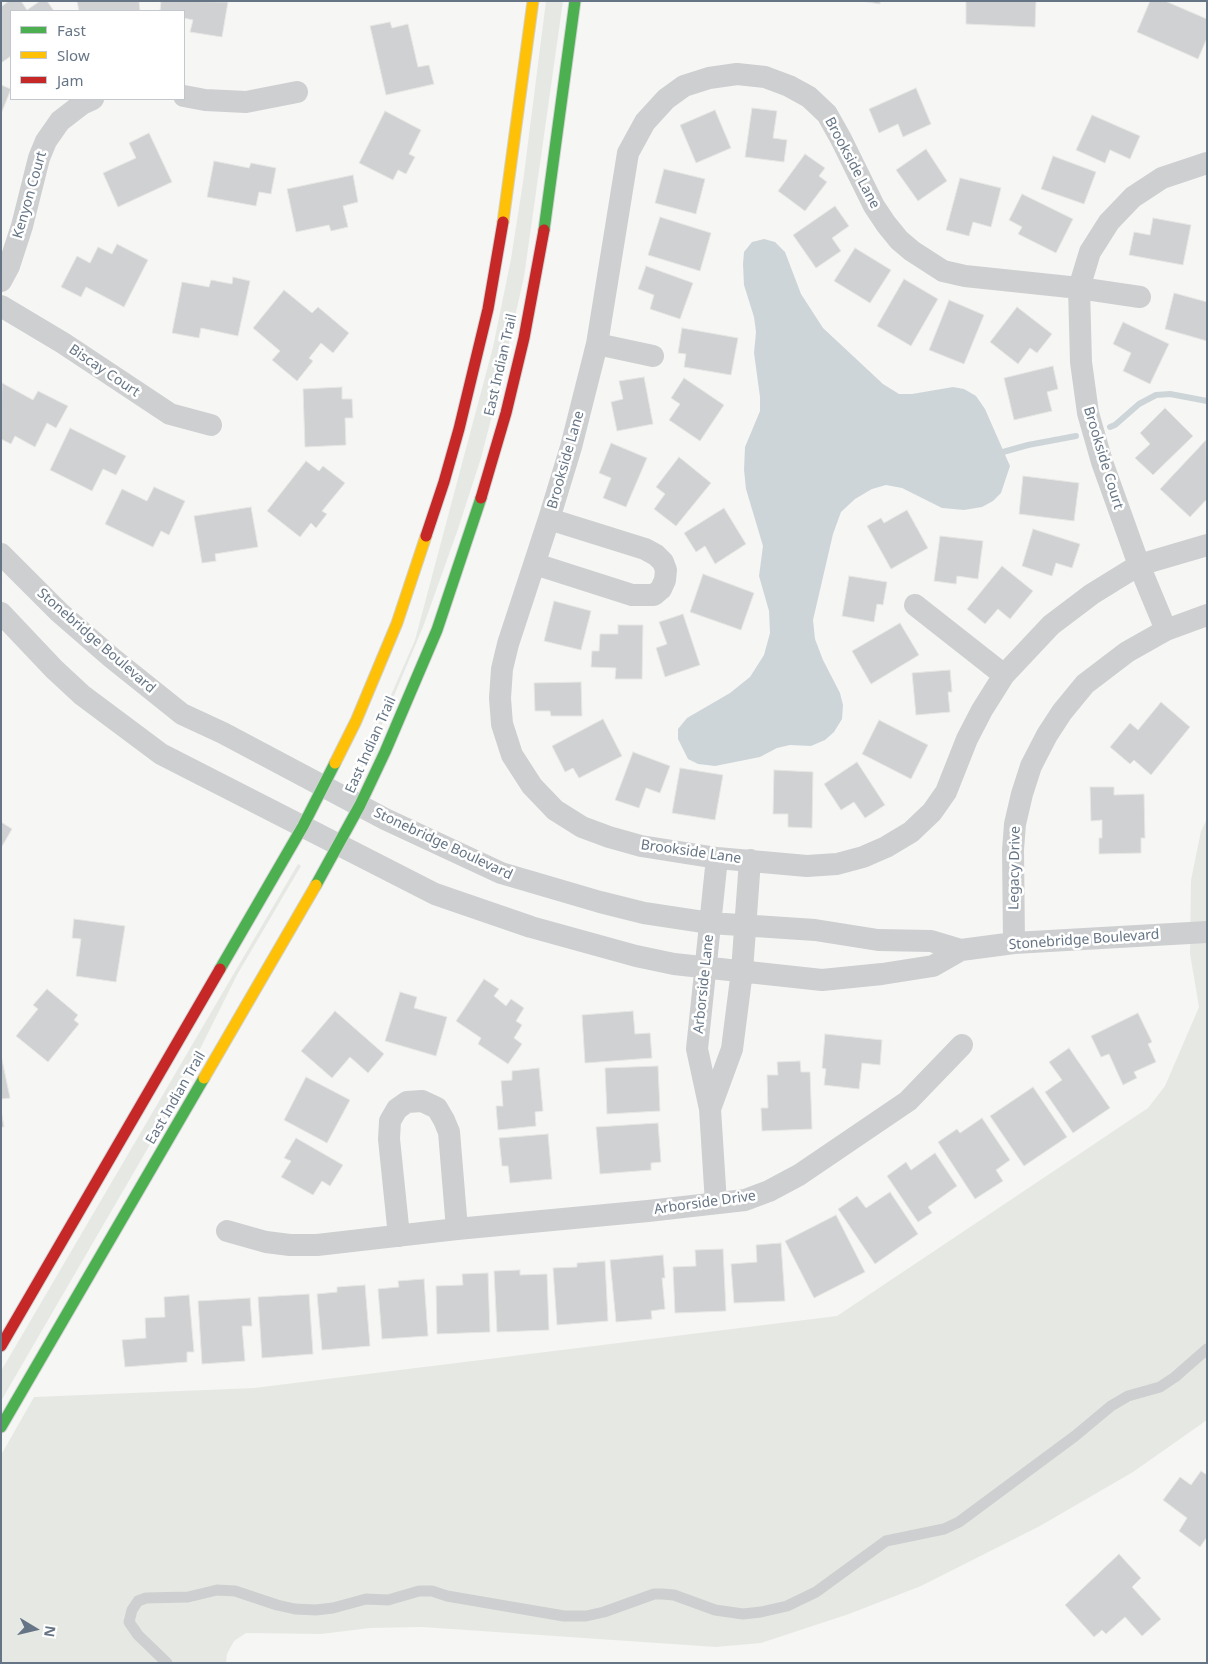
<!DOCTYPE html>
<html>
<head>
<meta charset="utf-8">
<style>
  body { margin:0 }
  #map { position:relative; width:1208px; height:1664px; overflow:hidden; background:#f6f6f5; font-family:"Noto Sans",sans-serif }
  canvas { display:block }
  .frame { position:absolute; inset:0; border:2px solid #667585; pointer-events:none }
  .legend { position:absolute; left:10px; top:10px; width:175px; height:90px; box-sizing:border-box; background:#fff; border:1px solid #c2c8ce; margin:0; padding:6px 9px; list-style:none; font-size:15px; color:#667585 }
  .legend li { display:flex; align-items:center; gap:10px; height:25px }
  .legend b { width:25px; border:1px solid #c2c8ce }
  .north { position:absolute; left:10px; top:1604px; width:50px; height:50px; -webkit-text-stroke:4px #fff; paint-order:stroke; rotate:99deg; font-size:14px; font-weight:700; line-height:20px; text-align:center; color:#667585 }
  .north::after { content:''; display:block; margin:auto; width:18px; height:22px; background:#667585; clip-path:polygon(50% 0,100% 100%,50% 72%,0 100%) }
</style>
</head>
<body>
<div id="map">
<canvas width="1208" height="1664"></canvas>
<div class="frame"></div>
<ul class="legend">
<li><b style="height:6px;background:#4caf50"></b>Fast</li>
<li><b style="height:6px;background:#ffc107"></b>Slow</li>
<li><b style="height:6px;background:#c62828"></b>Jam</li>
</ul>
<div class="north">N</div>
</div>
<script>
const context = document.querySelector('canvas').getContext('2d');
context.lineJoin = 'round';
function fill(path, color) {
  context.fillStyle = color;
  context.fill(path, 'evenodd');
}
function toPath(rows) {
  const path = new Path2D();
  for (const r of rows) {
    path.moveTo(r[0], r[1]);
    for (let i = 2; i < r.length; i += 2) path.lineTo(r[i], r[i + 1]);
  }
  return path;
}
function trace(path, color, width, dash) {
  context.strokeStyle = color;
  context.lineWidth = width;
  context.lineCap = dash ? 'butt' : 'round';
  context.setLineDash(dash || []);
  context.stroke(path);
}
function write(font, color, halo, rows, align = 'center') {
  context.font = font + ' "Noto Sans",sans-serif';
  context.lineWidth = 5;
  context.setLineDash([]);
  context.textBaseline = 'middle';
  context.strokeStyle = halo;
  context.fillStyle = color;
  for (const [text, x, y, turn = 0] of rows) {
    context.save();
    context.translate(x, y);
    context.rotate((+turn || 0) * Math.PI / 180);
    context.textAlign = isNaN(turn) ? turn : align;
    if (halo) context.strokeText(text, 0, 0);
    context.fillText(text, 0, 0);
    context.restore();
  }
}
fill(toPath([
  [546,1,563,1,524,277,497,396,481,458,458,529,423,627,364,767,360,766,415,640,493,347,511,259,523,182],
  [1207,819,1207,1420,1133,1472,1040,1526,921,1586,849,1614,761,1643,716,1647,422,1627,370,1628,321,1634,246,1633,234,1641,227,1654,226,1663,1,1663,1,1455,34,1397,254,1388,837,1316,1148,1108,1165,1086,1199,1007,1190,954,1191,880,1201,831],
  [298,864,301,866,237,975,166,1117,1,1401,1,1371]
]), '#e6e9e3');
fill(toPath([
  [764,239,775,242,785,252,801,294,823,328,883,384,899,394,912,394,953,387,964,389,976,396,985,409,1010,466,1001,493,993,501,982,507,964,510,942,508,902,488,886,485,872,489,855,499,841,512,833,534,813,620,815,639,823,660,840,693,843,705,842,719,834,732,825,740,811,746,790,745,777,748,760,757,715,766,698,764,688,759,678,739,678,729,687,718,730,693,750,677,764,655,770,633,769,611,759,576,763,546,746,489,744,470,745,447,760,411,760,397,754,353,756,332,754,317,744,285,743,264,744,252,752,242]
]), '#ced5d8');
trace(toPath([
  [1110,427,1115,425,1139,404,1156,395,1170,394,1207,401],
  [1003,452,1028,445,1076,436]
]), '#ced5d8', 6);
const building = toPath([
  [9,1,21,1,27,10,40,1,47,1,54,11,11,11,11,56,1,63,1,7,9,1],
  [77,1,139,1,140,11,79,11,77,1],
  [161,1,228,2,222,37,190,32,193,20,184,18,184,11,160,11,161,1],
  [861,1,880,1,880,4,861,1],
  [966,1,1036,1,1035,27,966,24,966,1],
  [1150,1,1165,1,1207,19,1207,38,1198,59,1137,32,1150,1],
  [390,22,392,28,408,24,418,67,429,65,434,84,386,95,370,26,390,22],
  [1,85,11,89,1,114,1,85],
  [916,88,931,124,903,137,898,124,879,133,869,109,916,88],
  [752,108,777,111,773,138,787,140,784,162,745,157,752,108],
  [715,110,731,148,696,163,680,125,715,110],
  [385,111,421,130,409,154,415,157,406,174,398,170,393,180,359,163,385,111],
  [1092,115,1140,136,1130,159,1110,150,1105,163,1076,150,1092,115],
  [149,133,172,182,118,207,103,173,136,158,129,143,149,133],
  [926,149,947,181,918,201,896,170,926,149],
  [805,154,825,168,819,176,827,182,805,211,778,191,805,154],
  [1053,156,1096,172,1084,204,1041,189,1053,156],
  [214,161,249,168,251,163,276,168,271,194,259,192,256,206,207,197,214,161],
  [664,169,705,179,696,214,655,203,664,169],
  [353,175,358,202,343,206,348,227,331,231,329,225,296,232,287,189,353,175],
  [960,178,1001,188,991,227,973,222,969,236,946,230,960,178],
  [1022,194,1073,219,1056,253,1018,234,1022,227,1009,220,1022,194],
  [835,206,849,226,832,238,841,251,816,268,793,235,835,206],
  [660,217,711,233,700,271,648,255,660,217],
  [1153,218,1191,225,1183,265,1129,255,1134,232,1150,235,1153,218],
  [117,244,148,260,124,307,86,287,81,297,61,287,77,256,90,263,98,247,112,254,117,244],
  [855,248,891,270,870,303,834,281,855,248],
  [646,266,693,283,680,319,650,309,654,295,638,289,646,266],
  [233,277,250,281,238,336,201,328,199,338,172,333,182,282,209,287,211,280,232,284,233,277],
  [904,279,938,299,911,346,877,326,904,279],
  [284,290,312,313,318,307,349,333,333,353,321,343,309,358,313,361,297,381,272,360,280,351,253,328,284,290],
  [1174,293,1207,302,1207,341,1165,329,1174,293],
  [949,300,984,315,964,364,929,350,949,300],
  [1017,307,1052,334,1037,353,1030,348,1018,364,990,342,1017,307],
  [1123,322,1169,344,1150,384,1123,371,1131,353,1113,344,1123,322],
  [682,328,738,338,731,375,684,367,686,354,678,353,682,328],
  [1053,366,1058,389,1047,392,1052,411,1014,420,1004,378,1053,366],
  [644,377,653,424,617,431,611,402,623,399,619,381,644,377],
  [684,378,724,405,700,441,669,420,680,404,671,398,684,378],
  [2,383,33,400,38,391,68,406,56,428,47,423,35,447,15,436,11,444,1,439,2,383],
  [342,387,342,399,352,399,353,418,345,418,346,445,305,447,303,389,342,387],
  [1165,408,1193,436,1153,475,1135,458,1150,444,1140,433,1165,408],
  [70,428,126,456,116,475,103,469,92,491,50,470,70,428],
  [1206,440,1207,499,1190,517,1160,489,1206,440],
  [611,443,647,458,626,507,603,498,611,478,599,473,611,443],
  [679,457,711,483,676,526,654,509,665,494,656,487,679,457],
  [306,461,319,471,323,466,345,483,322,511,327,514,316,528,311,523,300,537,267,511,306,461],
  [1023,476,1079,483,1074,521,1019,514,1023,476],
  [154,487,185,501,169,535,161,531,153,547,105,524,122,489,147,501,154,487],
  [251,507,258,547,215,554,216,561,202,563,194,516,251,507],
  [724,508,746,544,715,564,705,546,696,552,684,533,724,508],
  [907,510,928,548,891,569,867,526,881,518,884,523,907,510],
  [1033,529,1080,544,1072,568,1056,563,1052,576,1022,566,1033,529],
  [940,536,983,541,978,579,957,576,956,584,934,581,940,536],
  [1002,566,1033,591,1010,619,998,609,985,624,967,609,1002,566],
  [703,574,754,593,741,630,690,612,703,574],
  [849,576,887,582,883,605,877,604,874,622,842,616,849,576],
  [554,601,591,611,581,650,544,641,554,601],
  [683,614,700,665,665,677,656,648,667,644,659,622,683,614],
  [900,623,919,655,871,684,852,651,900,623],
  [618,625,643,625,642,679,615,679,616,668,591,667,592,651,599,651,600,634,618,634,618,625],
  [950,670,952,692,948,692,950,712,916,715,912,673,950,670],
  [581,682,582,716,551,716,550,711,535,711,534,683,581,682],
  [1161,702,1190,727,1151,775,1134,760,1130,764,1110,747,1130,723,1138,730,1161,702],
  [603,719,622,756,579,778,573,768,565,772,552,746,603,719],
  [879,720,928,745,911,779,862,754,879,720],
  [633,752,670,766,660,793,646,788,639,808,615,800,633,752],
  [857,762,885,805,865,818,854,802,841,810,824,784,857,762],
  [680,768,723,775,715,820,672,813,680,768],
  [774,770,813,772,812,828,788,827,788,814,773,814,774,770],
  [1090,787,1114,787,1114,795,1144,794,1145,838,1141,838,1141,853,1099,854,1099,838,1102,838,1102,820,1091,821,1090,787],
  [1,822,12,829,1,848,1,822],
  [74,919,125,926,116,982,76,976,81,939,72,938,74,919],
  [484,979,499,989,494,996,506,1006,511,999,524,1008,516,1021,522,1025,514,1038,522,1044,508,1064,478,1044,481,1038,456,1021,484,979],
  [47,989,78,1015,74,1020,79,1024,48,1062,16,1036,38,1009,33,1005,47,989],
  [400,992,417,997,414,1008,447,1017,436,1056,385,1041,400,992],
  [335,1011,384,1054,368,1073,350,1057,332,1078,301,1051,335,1011],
  [633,1011,635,1034,650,1033,652,1058,585,1063,582,1015,633,1011],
  [1138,1013,1152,1042,1148,1044,1156,1062,1134,1072,1137,1078,1123,1085,1109,1054,1101,1057,1091,1036,1138,1013],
  [825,1034,882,1040,880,1065,862,1063,859,1089,824,1085,826,1069,822,1068,825,1034],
  [1069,1048,1110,1108,1073,1133,1045,1092,1062,1080,1049,1062,1069,1048],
  [1,1055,10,1098,1,1099,1,1055],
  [800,1061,801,1072,810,1072,812,1129,762,1131,761,1108,768,1108,767,1075,778,1075,777,1062,800,1061],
  [658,1066,660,1111,607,1114,605,1068,658,1066],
  [539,1068,543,1111,535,1112,536,1126,498,1130,496,1106,503,1106,501,1081,512,1080,512,1071,539,1068],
  [306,1077,350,1100,327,1143,284,1120,306,1077],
  [1033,1087,1067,1137,1024,1166,990,1116,1033,1087],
  [1,1110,4,1127,1,1127,1,1110],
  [982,1118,1010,1160,996,1170,1003,1181,975,1199,938,1142,957,1129,960,1133,982,1118],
  [658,1123,661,1162,651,1163,651,1170,600,1174,596,1127,658,1123],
  [548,1134,552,1179,510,1183,508,1166,502,1166,499,1138,548,1134],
  [296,1138,343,1165,330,1186,322,1181,313,1195,281,1177,291,1161,284,1158,296,1138],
  [935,1153,957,1186,928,1207,932,1213,918,1222,887,1176,906,1162,911,1170,935,1153],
  [890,1192,918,1234,875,1264,838,1209,857,1196,866,1208,890,1192],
  [836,1215,865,1272,814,1298,785,1241,836,1215],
  [781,1243,785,1301,734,1303,731,1264,757,1262,756,1245,781,1243],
  [723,1249,726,1311,675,1313,673,1267,696,1266,695,1250,723,1249],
  [663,1255,665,1278,662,1278,665,1309,651,1311,652,1319,616,1322,610,1260,663,1255],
  [605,1261,608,1321,557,1325,553,1268,577,1267,577,1263,605,1261],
  [520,1270,520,1275,547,1274,549,1330,497,1332,494,1271,520,1270],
  [488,1273,490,1332,437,1334,436,1286,463,1285,462,1274,488,1273],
  [424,1279,428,1336,382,1339,378,1289,399,1287,398,1281,424,1279],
  [365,1285,370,1346,322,1350,317,1294,337,1292,337,1287,365,1285],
  [309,1294,313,1354,262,1358,258,1297,309,1294],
  [189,1295,194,1352,187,1352,187,1362,125,1367,122,1340,146,1338,145,1318,165,1317,164,1297,189,1295],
  [250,1298,252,1326,242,1326,245,1361,202,1364,198,1301,250,1298],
  [1201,1471,1207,1475,1207,1537,1200,1547,1179,1531,1187,1518,1163,1500,1180,1477,1191,1485,1201,1471],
  [1119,1554,1141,1578,1132,1587,1161,1619,1142,1636,1125,1617,1106,1634,1102,1630,1094,1637,1065,1605,1119,1554]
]);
fill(building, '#d0d1d2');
trace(building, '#e6e6e4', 1);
const fast = toPath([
  [544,230,575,1],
  [316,885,360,805,385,752,437,630,481,498],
  [220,969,303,826,335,763],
  [1,1427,204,1078]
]);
const slow = toPath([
  [503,222,533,1],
  [335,763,356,721,397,623,426,536],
  [204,1078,316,885]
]);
const jam = toPath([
  [481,498,506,413,524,338,544,230],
  [426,536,444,482,459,429,488,309,503,222],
  [1,1346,220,969]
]);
trace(fast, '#d2d3d4', 13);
trace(slow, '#d2d3d4', 13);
trace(jam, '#d2d3d4', 13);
trace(toPath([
  [167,1663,138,1635,129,1622,132,1610,138,1601,146,1598,188,1597,217,1590,235,1591,277,1605,295,1609,316,1610,333,1608,366,1599,388,1600,419,1591,432,1591,447,1596,564,1616,586,1616,604,1612,654,1594,662,1594,674,1595,715,1610,743,1614,761,1612,787,1606,816,1592,886,1541,944,1529,959,1522,1075,1436,1111,1406,1128,1396,1160,1387,1175,1377,1207,1349]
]), '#cecfd0', 11);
trace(toPath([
  [184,96,205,100,246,102,297,92],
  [1,281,9,266,22,226,39,158,46,141,60,121,82,104,93,99],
  [1140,297,1079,288,965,276,943,271,912,251,899,240,886,224,874,206,841,139,827,114,809,97,789,86,765,77,737,74,709,78,684,86,666,99,645,122,628,153,597,344,571,447,549,519,508,644,502,669,500,698,502,724,512,755,532,786,555,810,582,827,609,837,641,846,717,858,807,866,837,864,863,857,886,847,911,832,932,812,946,792,967,739,982,710,1004,675,1051,625,1092,594,1139,565,1207,545],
  [1,306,63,343,170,414,211,425],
  [597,344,653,356],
  [1,554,59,612,112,658,182,714,223,733,385,819,501,873,600,902,644,913,710,923,815,930,878,940,931,941,961,950],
  [535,564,632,595,654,595,661,589,665,580,666,570,663,562,656,555,645,549,549,519],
  [915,605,1004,675],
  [1,613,54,669,82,695,161,754,435,894,531,927,636,956,674,964,822,980,882,974,933,966,961,950,1014,943,1207,932],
  [1166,630,1139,565,1102,462,1088,413,1081,362,1079,288,1090,252,1109,222,1133,197,1162,178,1207,163],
  [1014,943,1013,850,1015,824,1022,794,1031,766,1047,735,1062,712,1085,684,1127,652,1166,630,1207,615],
  [710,1109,732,1049,742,971,750,860],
  [716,1203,710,1109,697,1049,717,858],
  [227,1231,266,1242,290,1245,317,1245,457,1229,648,1211,745,1200,769,1191,799,1175,908,1101,962,1045],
  [399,1236,389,1139,390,1121,397,1109,407,1102,422,1101,437,1108,444,1120,449,1132,457,1229]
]), '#cecfd0', 22);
trace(fast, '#4caf50', 11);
trace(slow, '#ffc107', 11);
trace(jam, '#c62828', 11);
write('14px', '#667585', '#fff', [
  ["Brookside Lane",852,163,62],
  ["Kenyon Court",30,195,-74],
  ["East Indian Trail",501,365,-77],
  ["Biscay Court",104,371,34],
  ["Brookside Court",1103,458,73],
  ["Brookside Lane",566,460,-74],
  ["Stonebridge Boulevard",96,641,41],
  ["East Indian Trail",371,745,-66],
  ["Stonebridge Boulevard",443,844,25],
  ["Brookside Lane",691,852,8],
  ["Legacy Drive",1015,868,-89],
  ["Stonebridge Boulevard",1084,940,-4],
  ["Arborside Lane",704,984,-84],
  ["East Indian Trail",176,1098,-60],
  ["Arborside Drive",705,1203,-8]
]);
</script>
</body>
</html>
